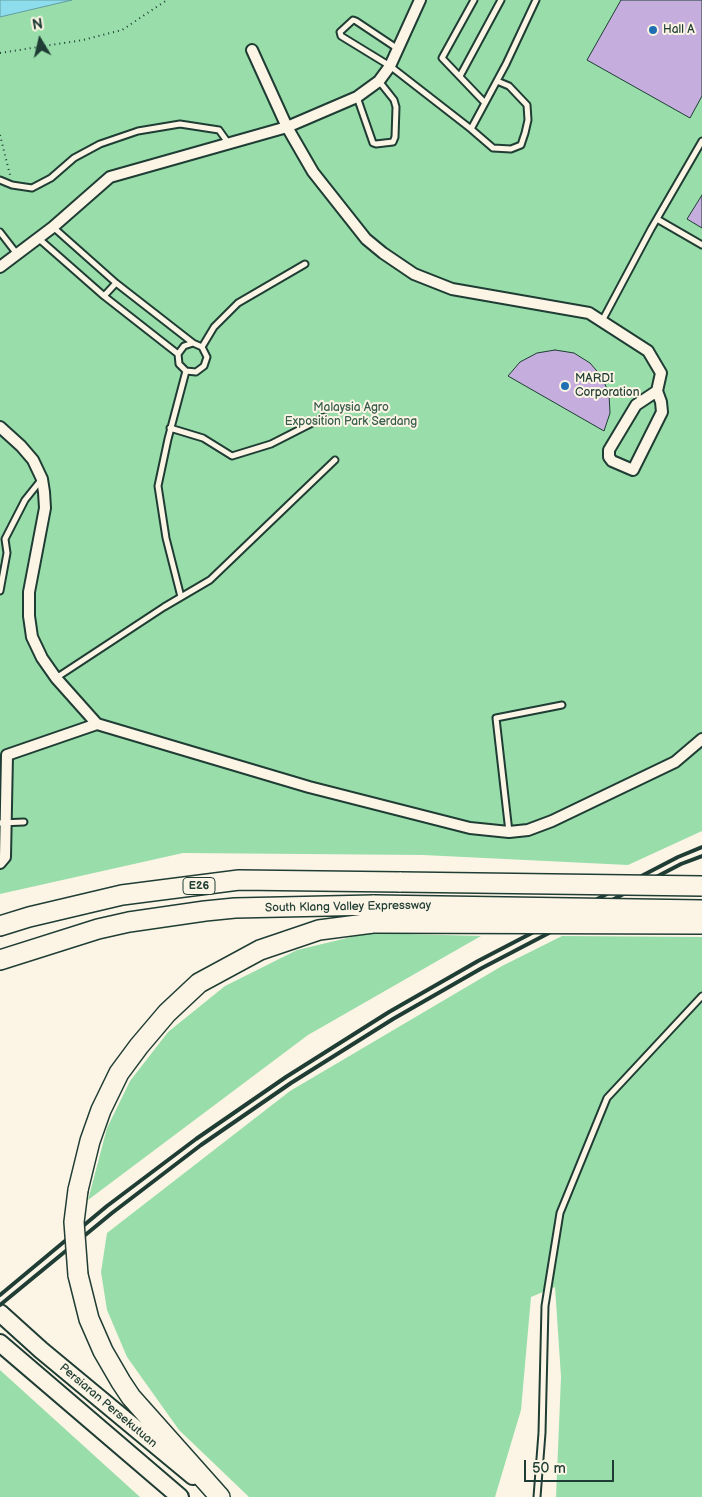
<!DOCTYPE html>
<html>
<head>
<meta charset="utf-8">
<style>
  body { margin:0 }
  #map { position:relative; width:702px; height:1497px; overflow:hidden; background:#fcf5e5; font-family:"Balsamiq Sans",sans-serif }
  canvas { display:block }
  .north { position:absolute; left:15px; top:15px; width:50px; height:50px; -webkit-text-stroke:4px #fcf5e5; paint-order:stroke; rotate:351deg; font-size:14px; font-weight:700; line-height:20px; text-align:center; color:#1f3d34 }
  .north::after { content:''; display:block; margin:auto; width:18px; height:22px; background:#1f3d34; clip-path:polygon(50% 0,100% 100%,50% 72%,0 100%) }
  .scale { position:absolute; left:524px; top:1460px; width:90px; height:22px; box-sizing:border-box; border:2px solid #1f3d34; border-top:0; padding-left:6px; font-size:15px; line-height:18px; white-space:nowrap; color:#1f3d34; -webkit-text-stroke:4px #fcf5e5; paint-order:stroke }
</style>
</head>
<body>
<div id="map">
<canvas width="702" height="1497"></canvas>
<div class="north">N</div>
<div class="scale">50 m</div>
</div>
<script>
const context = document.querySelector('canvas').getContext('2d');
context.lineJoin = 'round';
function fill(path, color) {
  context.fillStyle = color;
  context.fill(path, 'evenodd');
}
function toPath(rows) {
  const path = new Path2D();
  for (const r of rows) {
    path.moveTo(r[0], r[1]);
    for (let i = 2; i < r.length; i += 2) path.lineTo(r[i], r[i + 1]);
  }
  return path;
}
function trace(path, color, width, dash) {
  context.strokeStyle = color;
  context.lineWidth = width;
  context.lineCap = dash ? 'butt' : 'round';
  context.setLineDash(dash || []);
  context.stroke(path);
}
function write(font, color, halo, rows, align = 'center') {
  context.font = font + ' "Balsamiq Sans",sans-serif';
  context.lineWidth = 4;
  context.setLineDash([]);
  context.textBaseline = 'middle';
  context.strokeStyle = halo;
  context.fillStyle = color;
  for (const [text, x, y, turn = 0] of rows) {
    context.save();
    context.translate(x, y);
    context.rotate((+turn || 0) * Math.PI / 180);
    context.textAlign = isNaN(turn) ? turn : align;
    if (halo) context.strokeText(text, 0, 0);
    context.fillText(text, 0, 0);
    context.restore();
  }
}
fill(toPath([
  [0,0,702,0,702,831,628,865,423,855,183,853,0,894],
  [368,933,481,936,308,1035,88,1200,107,1128,130,1081,168,1032,225,986,297,950],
  [562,936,702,937,702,1497,556,1497,561,1377,555,1287,531,1297,521,1410,495,1497,249,1497,179,1430,127,1357,107,1310,101,1272,107,1233,290,1091,502,966],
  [0,1370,140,1497,0,1497]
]), '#99deaa');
const water = toPath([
  [0,0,72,0,0,17,0,0]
]);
fill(water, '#8eddec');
trace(water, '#629da2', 1);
const building = toPath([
  [621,0,702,0,702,96,690,118,587,60,621,0],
  [702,195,702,228,687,219,702,195],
  [555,350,574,353,590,363,602,377,609,394,610,413,604,431,508,376,520,362,537,353,555,350]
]);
fill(building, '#c5aedd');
trace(building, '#1f3d34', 1);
const lane = toPath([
  [474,0,442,58,485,103],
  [398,49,356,21,353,20,340,32,341,36,390,66,471,129,493,148,511,149,521,145,525,133,528,120,527,105,509,86,497,81],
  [460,76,501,0],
  [357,97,373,143,376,144,393,142,395,137,396,107,394,100,379,81],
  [471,129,506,64,536,0],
  [0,180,12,185,32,188,51,178,74,158,100,144,138,131,180,124,219,130,229,144],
  [657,219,702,245],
  [53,227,116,283,193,343,202,347,207,357,204,366,196,372,186,371,179,364,178,354,184,346,193,343],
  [0,232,17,254],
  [38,238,104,296,178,354],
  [104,296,116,283],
  [602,321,651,229,702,141],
  [202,347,214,327,238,303,305,264],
  [170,428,203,438,232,456,271,444,324,417],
  [0,591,7,553,5,539,25,500,41,480],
  [181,597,166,538,158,486,168,439,186,371],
  [56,678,164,607,210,580,335,460],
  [0,823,24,822],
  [509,832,496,718,562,705],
  [537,1497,542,1433,545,1306,560,1213,607,1098,702,996]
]);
const street = toPath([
  [252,50,287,127,313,172,366,239,383,253,414,274,452,289,589,313,648,351,661,373,657,391,636,405,609,450,609,457,612,461,633,470,662,412,661,402,657,391],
  [0,267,53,227,110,177,287,127,357,97,379,81,390,66,420,0],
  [0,427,21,446,33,460,42,479,44,492,45,508,29,592,29,616,32,637,42,658,56,678,97,724,309,787,470,828,509,832,528,830,552,821,675,762,702,739],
  [0,863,5,857,7,755,97,724]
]);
const primary = toPath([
  [0,1313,41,1350,193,1476],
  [0,1343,180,1497]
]);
const highway = toPath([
  [0,926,29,917,122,895,239,880,401,882],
  [0,960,98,929,129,922,205,911,235,908,374,905],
  [78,1190,90,1141,101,1110,119,1073,139,1046,167,1013,199,983,260,950,319,930,373,923],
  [78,1275,89,1319,103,1351,121,1382,131,1397,220,1497]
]);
trace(lane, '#1f3d34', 9);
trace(street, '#1f3d34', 14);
trace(primary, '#1f3d34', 20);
trace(highway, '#1f3d34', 22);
trace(toPath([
  [0,53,83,40,122,30,167,0],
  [0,135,10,175]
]), '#1f3d34', 2, [1, 4]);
trace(lane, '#fcf5e5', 5);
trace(street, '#fcf5e5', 10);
trace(primary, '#fcf5e5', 16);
trace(highway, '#fcf5e5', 19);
trace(toPath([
  [0,1295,107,1206,196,1139,286,1077,389,1012,478,961,678,857,702,847],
  [0,1305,112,1213,201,1145,291,1083,393,1019,482,968,681,864,702,856]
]), '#1f3d34', 4);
const highwayBridge = toPath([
  [401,882,702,886],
  [374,905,702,910],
  [373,923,702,924],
  [78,1190,74,1222,78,1275]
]);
trace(highwayBridge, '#1f3d34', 22, []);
trace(highwayBridge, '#fcf5e5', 19);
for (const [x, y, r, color] of [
  [653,30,5,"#1f6fb2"],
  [565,386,5,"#1f6fb2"]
]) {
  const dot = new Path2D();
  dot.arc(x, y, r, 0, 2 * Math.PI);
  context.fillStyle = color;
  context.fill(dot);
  trace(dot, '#fcf5e5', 2);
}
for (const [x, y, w] of [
  [199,886,32]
]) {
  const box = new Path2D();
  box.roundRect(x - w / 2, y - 8.5, w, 17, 4);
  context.fillStyle = '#fcf5e5';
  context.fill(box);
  trace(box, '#1f3d34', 1);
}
write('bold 11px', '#1f3d34', null, [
  ["E26",199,886]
]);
write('12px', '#1f3d34', '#fcf5e5', [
  ["Hall A",663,30],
  ["MARDI",575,379],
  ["Corporation",575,393]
], 'left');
write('12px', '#375d4c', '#fcf5e5', [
  ["Malaysia Agro",351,408],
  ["Exposition Park Serdang",351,422]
]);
write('12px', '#1f3d34', '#fcf5e5', [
  ["South Klang Valley Expressway",348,907,-1],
  ["Persiaran Persekutuan",108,1406,40]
]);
</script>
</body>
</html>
